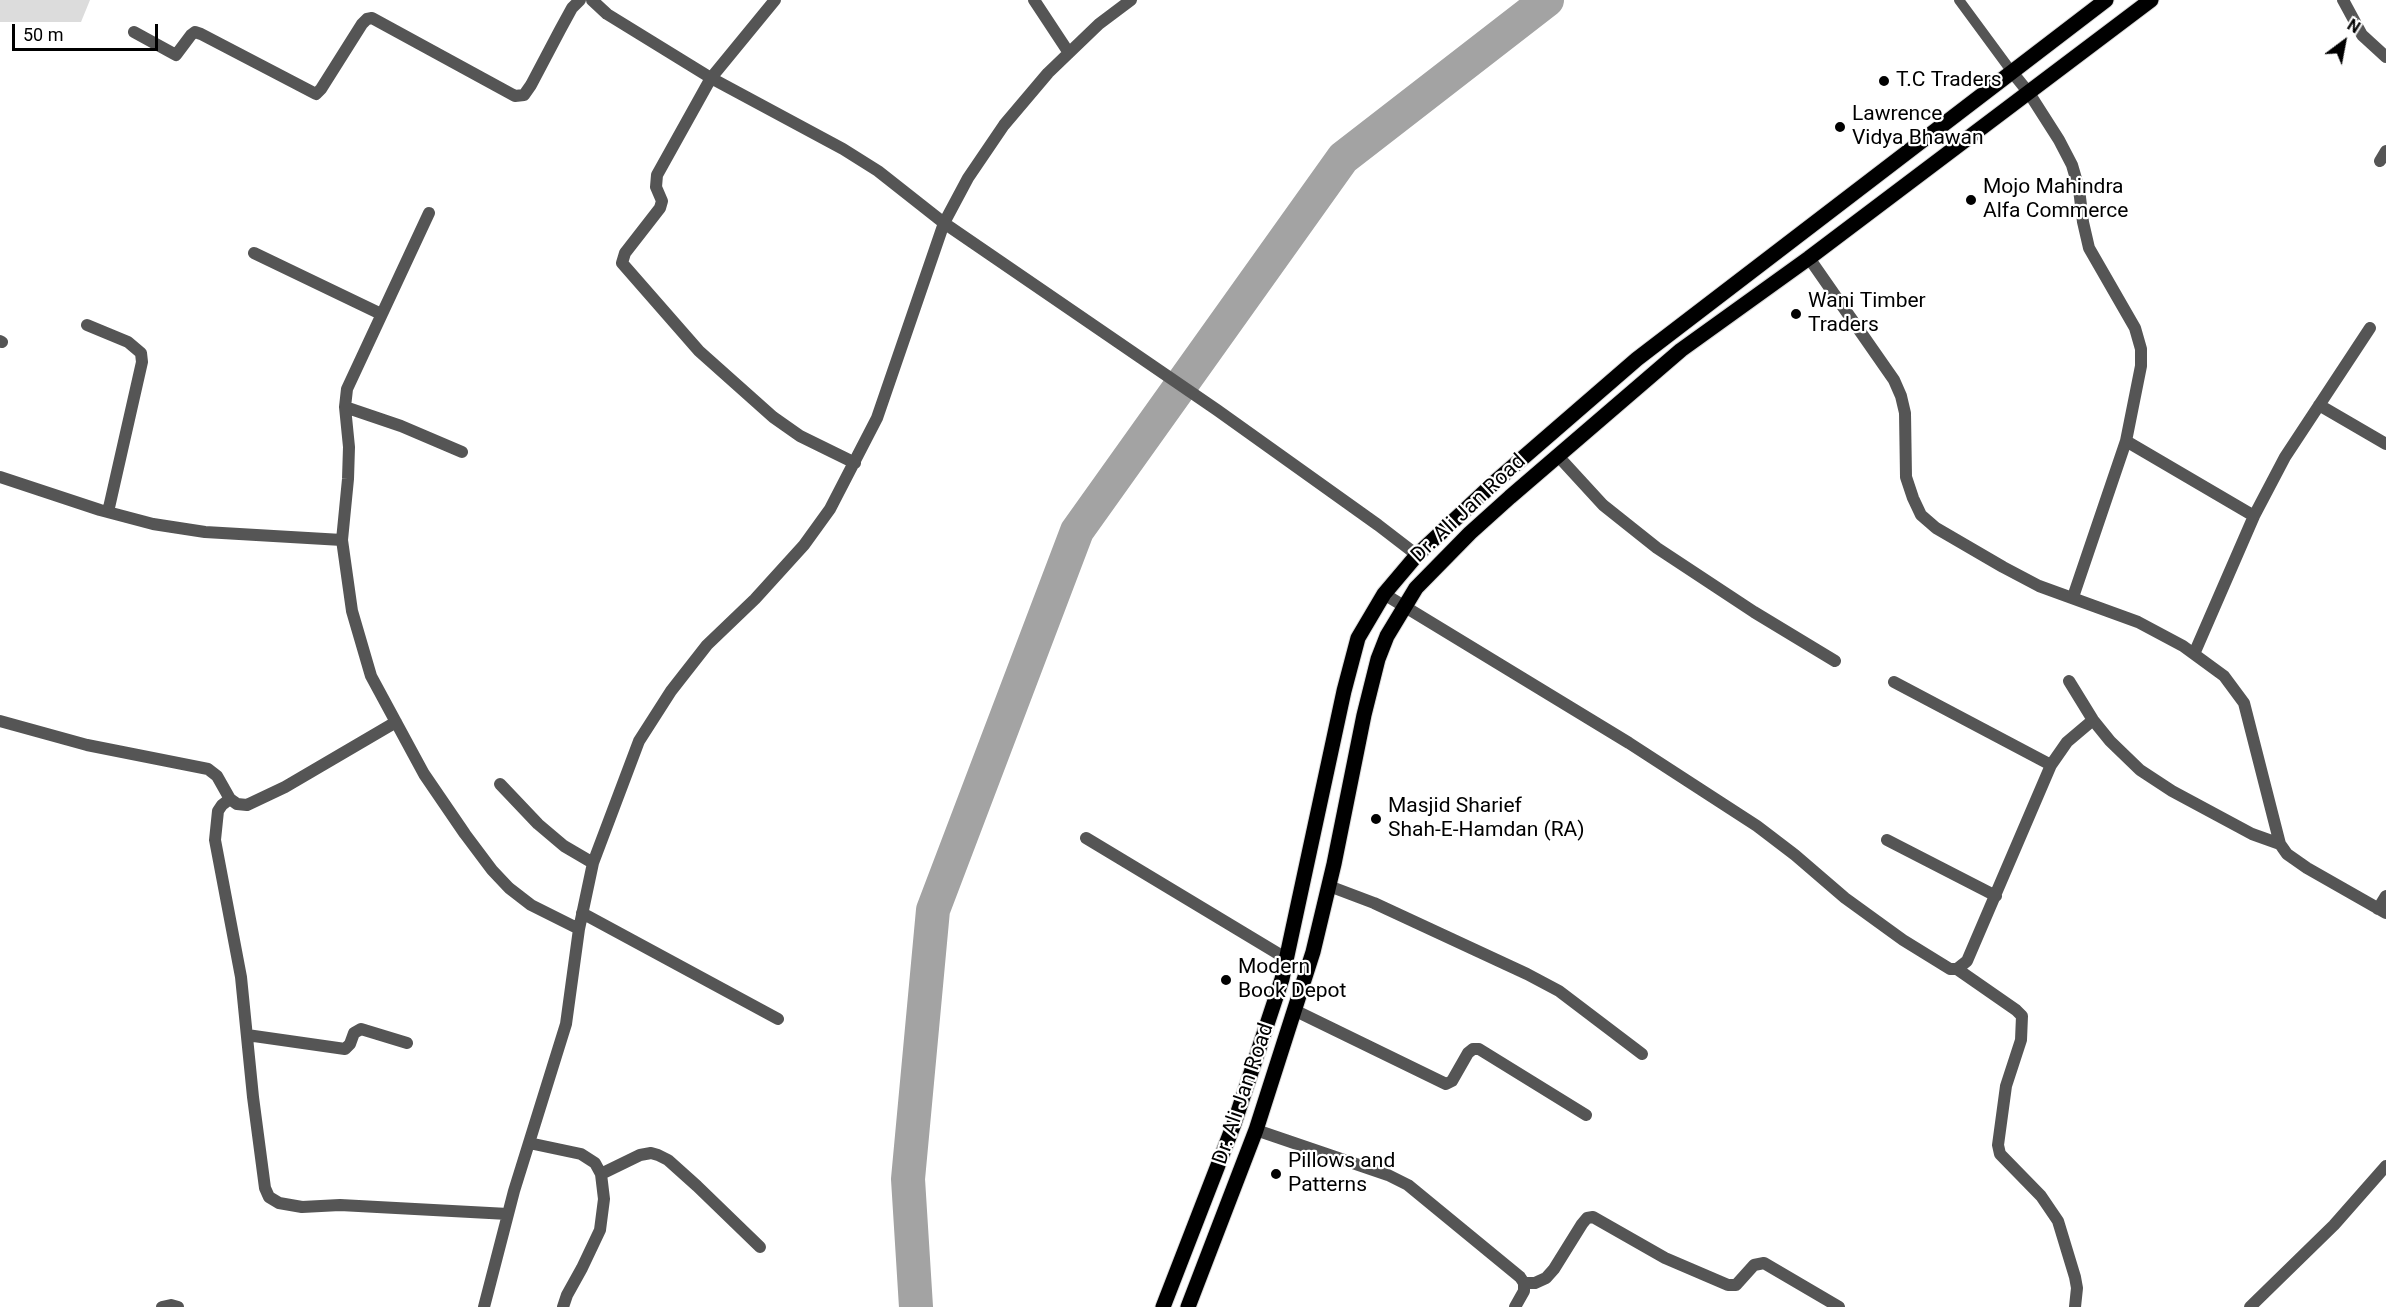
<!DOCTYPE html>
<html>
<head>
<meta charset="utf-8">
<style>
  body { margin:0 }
  #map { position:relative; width:2386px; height:1307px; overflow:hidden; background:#fff; font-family:Roboto,sans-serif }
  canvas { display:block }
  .north { position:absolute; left:2314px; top:12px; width:60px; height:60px; -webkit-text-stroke:4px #fff; paint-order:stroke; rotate:32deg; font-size:16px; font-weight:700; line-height:24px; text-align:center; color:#000 }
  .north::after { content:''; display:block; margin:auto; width:21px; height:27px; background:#000; clip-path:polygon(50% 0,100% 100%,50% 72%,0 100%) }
  .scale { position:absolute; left:12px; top:24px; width:146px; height:27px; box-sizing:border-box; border:3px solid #000; border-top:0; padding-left:8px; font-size:18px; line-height:21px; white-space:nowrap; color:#000; -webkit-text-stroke:4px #fff; paint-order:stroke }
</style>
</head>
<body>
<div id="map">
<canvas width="2386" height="1307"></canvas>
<div class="north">N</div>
<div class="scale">50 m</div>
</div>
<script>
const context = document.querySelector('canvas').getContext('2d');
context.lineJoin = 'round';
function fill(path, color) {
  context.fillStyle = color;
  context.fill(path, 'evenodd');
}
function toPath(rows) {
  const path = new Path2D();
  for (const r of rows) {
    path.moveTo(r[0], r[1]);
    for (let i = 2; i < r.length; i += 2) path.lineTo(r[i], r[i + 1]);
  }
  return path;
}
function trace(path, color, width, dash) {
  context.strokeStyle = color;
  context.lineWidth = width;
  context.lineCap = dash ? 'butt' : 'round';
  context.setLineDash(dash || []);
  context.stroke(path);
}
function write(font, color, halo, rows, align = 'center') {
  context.font = font + ' Roboto,sans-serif';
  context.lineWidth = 4.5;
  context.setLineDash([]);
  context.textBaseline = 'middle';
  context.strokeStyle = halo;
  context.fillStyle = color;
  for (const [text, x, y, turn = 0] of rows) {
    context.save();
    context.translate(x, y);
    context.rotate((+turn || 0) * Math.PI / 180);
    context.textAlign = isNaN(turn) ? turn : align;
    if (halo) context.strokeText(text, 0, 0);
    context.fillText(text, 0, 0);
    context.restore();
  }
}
fill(toPath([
  [0,0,90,0,81,22,0,22]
]), '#dcdcdc');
trace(toPath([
  [916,1307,908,1179,933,910,1077,531,1343,158,1547,0]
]), '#a3a3a3', 34);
const primary = toPath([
  [1163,1307,1234,1124,1282,979,1344,691,1358,638,1384,594,1417,555,1495,482,1637,359,2106,0],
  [1188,1307,1256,1130,1313,952,1334,864,1364,715,1378,659,1387,636,1416,588,1470,533,1510,497,1681,350,1809,258,2151,0]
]);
trace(primary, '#dbdbdb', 17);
trace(toPath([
  [1959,0,2012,72]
]), '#555', 10);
trace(toPath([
  [592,0,607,14,711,78,843,149,878,171,944,223,1217,410,1378,525,1417,555],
  [775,0,711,78,657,175,656,187,662,201,660,208,625,253,622,263,699,351,773,417,800,436,855,463],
  [1034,0,1069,53],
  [2343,0,2362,35,2386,57],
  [134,32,176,55,191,35,195,32,201,34,316,94,321,89,362,24,367,19,372,18,515,96,524,95,531,85,560,30,572,8,580,0],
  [2012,72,2029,93,2059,140,2072,165,2079,189,2083,222,2089,248,2135,328,2141,349,2141,366,2126,441,2073,597],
  [2380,161,2386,151],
  [429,213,347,389,345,407,349,447,348,479,342,540,352,611,371,676,424,774,465,834,492,870,509,888,531,905,579,929],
  [254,253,381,314],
  [1809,258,1894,380,1901,396,1905,413,1906,477,1913,498,1921,515,1936,528,2003,567,2039,586,2138,622,2183,646,2224,676,2244,703,2280,844,2287,854,2307,868,2386,913],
  [87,325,128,342,141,353,142,362,108,512],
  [0,341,2,342],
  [2319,405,2386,444],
  [345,407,401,426,462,452],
  [2126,441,2254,516],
  [1558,456,1603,505,1657,548,1754,612,1835,661],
  [0,477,100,510,153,524,205,532,342,540],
  [1384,594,1629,743,1757,826,1795,855,1845,898,1903,940,1950,969,1957,969,1967,961,2051,765,2067,742,2093,720],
  [2194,654,2254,516,2285,457,2370,328],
  [2069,681,2093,720,2110,741,2140,770,2172,791,2252,834,2280,844],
  [1894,682,2051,765],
  [0,721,87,745,208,769,217,776,230,799,237,804,247,805,285,787,396,722],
  [500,784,538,824,564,846,593,863],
  [230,799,222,805,218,811,215,840,241,977,253,1097,265,1188,269,1197,279,1203,302,1207,340,1205,508,1214],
  [1086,838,1287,959],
  [1887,840,1996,896],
  [1329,886,1374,903,1527,974,1559,991,1642,1054],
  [2378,909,2386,896],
  [582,913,778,1019],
  [1957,969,2016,1010,2022,1016,2021,1040,2006,1086,1998,1145,2000,1154,2041,1196,2058,1221,2075,1277,2077,1288,2075,1307],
  [1294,1010,1446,1084,1452,1081,1468,1053,1473,1049,1479,1049,1586,1115],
  [247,1035,345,1049,350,1044,354,1033,361,1029,407,1043],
  [1256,1130,1388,1175,1408,1185,1520,1277,1524,1283,1524,1291,1515,1307],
  [529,1143,581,1154,595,1163,601,1174,604,1199,600,1230,582,1268,567,1295,563,1307],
  [601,1174,640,1155,651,1153,658,1155,668,1160,697,1186,760,1247],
  [1524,1283,1535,1283,1546,1278,1554,1269,1582,1224,1587,1218,1593,1217,1665,1258,1728,1285,1736,1285,1754,1265,1764,1263,1839,1307],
  [162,1307,171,1305,178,1307],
  [484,1307,514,1191,566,1024,579,929,593,863,639,741,671,691,707,645,755,599,804,545,830,509,877,418,944,223,968,178,1004,125,1048,73,1099,24,1131,0],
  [2250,1307,2334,1225,2386,1166]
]), '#555', 12);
trace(primary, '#000', 15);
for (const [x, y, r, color] of [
  [1884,81,6,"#000"],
  [1840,127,6,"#000"],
  [1971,200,6,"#000"],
  [1796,314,6,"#000"],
  [1376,819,6,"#000"],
  [1226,980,6,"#000"],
  [1276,1174,6,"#000"]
]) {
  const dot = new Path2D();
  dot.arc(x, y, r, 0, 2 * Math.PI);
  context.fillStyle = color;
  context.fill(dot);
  trace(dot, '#fff', 2);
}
write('21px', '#000', '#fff', [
  ["T.C Traders",1896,81],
  ["Lawrence",1852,115],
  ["Vidya Bhawan",1852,139],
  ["Mojo Mahindra",1983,188],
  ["Alfa Commerce",1983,212],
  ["Wani Timber",1808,302],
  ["Traders",1808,326],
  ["Masjid Sharief",1388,807],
  ["Shah-E-Hamdan (RA)",1388,831],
  ["Modern",1238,968],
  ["Book Depot",1238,992],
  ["Pillows and",1288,1162],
  ["Patterns",1288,1186]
], 'left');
write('21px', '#000', '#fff', [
  ["Dr. Ali Jan Road",1469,509,-43],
  ["Dr. Ali Jan Road",1244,1094,-71]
]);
</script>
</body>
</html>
